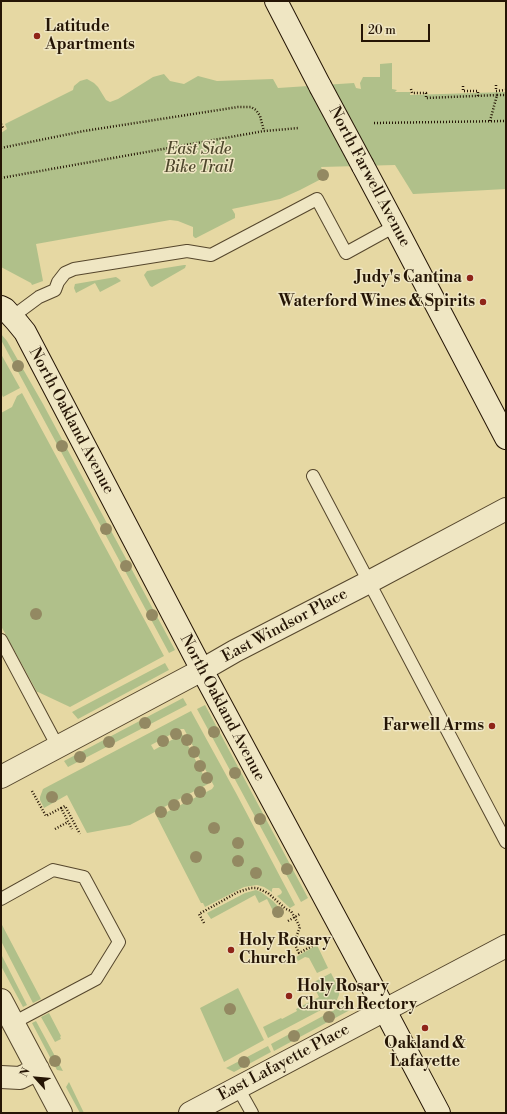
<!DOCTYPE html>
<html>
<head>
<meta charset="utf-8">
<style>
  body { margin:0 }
  #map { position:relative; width:507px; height:1114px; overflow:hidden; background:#e6d8a3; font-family:"Libre Bodoni",serif }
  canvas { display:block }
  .frame { position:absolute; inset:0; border:2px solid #251505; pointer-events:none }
  .north { position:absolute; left:16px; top:1058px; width:40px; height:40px; -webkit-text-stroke:3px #efe6c3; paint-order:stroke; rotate:297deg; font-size:11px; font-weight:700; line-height:16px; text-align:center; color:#251505 }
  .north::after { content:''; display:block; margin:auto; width:14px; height:18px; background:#251505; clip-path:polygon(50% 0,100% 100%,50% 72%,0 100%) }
  .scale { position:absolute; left:361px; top:24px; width:69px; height:18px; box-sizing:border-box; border:2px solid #251505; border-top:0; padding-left:5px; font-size:12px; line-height:14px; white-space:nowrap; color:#251505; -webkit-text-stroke:3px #efe6c3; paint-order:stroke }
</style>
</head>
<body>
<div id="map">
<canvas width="507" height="1114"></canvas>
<div class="frame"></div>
<div class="north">N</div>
<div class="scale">20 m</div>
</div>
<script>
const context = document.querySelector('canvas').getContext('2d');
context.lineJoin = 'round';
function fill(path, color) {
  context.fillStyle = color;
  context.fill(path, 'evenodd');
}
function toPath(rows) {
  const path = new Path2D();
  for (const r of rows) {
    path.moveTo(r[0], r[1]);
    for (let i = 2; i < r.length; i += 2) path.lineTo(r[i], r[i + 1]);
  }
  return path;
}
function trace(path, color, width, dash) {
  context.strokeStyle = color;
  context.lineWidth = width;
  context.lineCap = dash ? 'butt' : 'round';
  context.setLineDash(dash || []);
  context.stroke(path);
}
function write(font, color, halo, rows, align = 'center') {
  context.font = font + ' "Libre Bodoni",serif';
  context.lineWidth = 3;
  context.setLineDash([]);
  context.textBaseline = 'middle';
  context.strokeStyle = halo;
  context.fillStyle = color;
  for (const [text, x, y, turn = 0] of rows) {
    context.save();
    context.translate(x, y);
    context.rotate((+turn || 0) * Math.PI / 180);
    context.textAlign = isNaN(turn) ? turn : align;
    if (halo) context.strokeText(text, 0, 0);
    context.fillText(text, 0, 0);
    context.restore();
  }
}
fill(toPath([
  [392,63,392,89,397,90,395,92,410,92,410,95,506,92,506,189,414,194,413,194,395,165,321,167,325,177,300,190,280,199,232,209,235,214,235,218,196,238,195,238,193,236,193,227,178,221,170,220,36,244,43,281,32,285,31,283,1,267,1,133,7,129,5,124,73,90,74,86,80,81,87,79,94,83,98,87,106,100,110,102,118,99,153,77,164,74,170,81,184,84,198,76,217,81,273,79,278,88,354,83,356,88,361,89,360,83,363,77,380,77,380,64],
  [184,265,186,265,185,268,152,287,150,286,145,277,144,275,147,271],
  [116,277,119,279,121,281,100,292,95,283,76,293,74,288,75,284],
  [1,334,7,341,43,404,175,650,169,653,1,340],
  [1,354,20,388,3,397,1,393],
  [22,393,164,656,70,707,38,692,37,692,1,626,1,413,12,407,17,396],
  [165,663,169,670,167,671,78,719,72,712],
  [183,698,187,705,68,767,64,761],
  [205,705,308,898,301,902,197,709],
  [191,711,236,793,295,905,290,908,277,896,281,894,282,892,281,890,279,888,273,888,272,889,272,892,264,887,257,885,244,887,205,907,203,903,201,903,157,817,212,789,214,786,184,729,181,729,151,745,154,750,182,734,208,784,130,825,87,833,67,795,44,808,40,800,40,797,43,789],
  [256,890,261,892,273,901,284,913,276,917,267,899,259,903,255,895,211,919,207,913,245,893],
  [1,923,41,999,33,1003,1,941],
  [317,945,328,968,317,973,309,958,305,957,298,961,296,957],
  [1,954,27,1005,23,1007,1,966],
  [331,973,339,989,339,995,336,1002,268,1038,263,1027,281,1018,282,1019,297,1011,296,1009,319,997,312,983],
  [238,988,264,1040,224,1062,200,1008],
  [347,1003,350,1010,274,1051,271,1044],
  [49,1013,61,1036,60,1037,61,1039,55,1042,41,1017],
  [36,1021,63,1071,57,1070,43,1044,32,1023],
  [268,1046,271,1052,234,1072,226,1068],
  [69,1082,84,1113,80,1113,66,1087]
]), '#b0c08a');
const lane = toPath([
  [12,317,39,297,55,290,58,282,65,273,74,269,187,251,211,255,317,199,346,253,395,226],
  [313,476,506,842],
  [1,640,58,747],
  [1,899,53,870,84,877,119,942,96,979,13,1023],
  [238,1088,252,1113]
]);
const street = toPath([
  [1,777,202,670,235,651,369,582,506,509],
  [1,1000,61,1113],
  [1,1077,20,1078,38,1069],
  [190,1113,506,946]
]);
const secondary = toPath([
  [276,1,320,86],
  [363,166,395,226,506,438],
  [1,307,5,309,16,321,25,332,202,670,372,986,439,1113]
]);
trace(lane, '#55462c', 14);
trace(street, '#55462c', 24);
trace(secondary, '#251505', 24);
trace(toPath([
  [496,85,496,91,506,90],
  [463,86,463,91,478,91,478,96],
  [411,89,412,93,426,93,426,98,497,95],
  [490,121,497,95,506,95],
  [374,123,506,121],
  [1,124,3,128,1,129],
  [1,148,84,131,238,107,251,107,256,110,260,116,264,131],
  [1,178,264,131,299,128],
  [32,791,46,816,61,808,72,829],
  [61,808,65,806,80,834],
  [55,829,68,822],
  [288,921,300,914],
  [204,923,199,914,238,892,251,888,257,888,268,893,286,909,291,911,300,927,294,943,299,953,316,944]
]), '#251505', 2.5, [1, 2]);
trace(lane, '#efe6c3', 12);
trace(street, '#efe6c3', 22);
trace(secondary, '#efe6c3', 22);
const secondaryBridge = toPath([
  [320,86,363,166]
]);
trace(secondaryBridge, '#251505', 24, []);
trace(secondaryBridge, '#efe6c3', 22);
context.fillStyle = '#938962';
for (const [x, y] of [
  [323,175],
  [18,366],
  [62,446],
  [106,529],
  [126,566],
  [36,614],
  [152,615],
  [145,723],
  [214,732],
  [176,734],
  [187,740],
  [163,741],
  [109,742],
  [194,752],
  [80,757],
  [200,766],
  [235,773],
  [207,778],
  [200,792],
  [52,797],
  [187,799],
  [174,805],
  [161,812],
  [260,819],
  [214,828],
  [238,843],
  [196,857],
  [238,861],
  [287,869],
  [256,873],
  [278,912],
  [230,1009],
  [329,1017],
  [294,1036],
  [55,1061],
  [244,1062]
]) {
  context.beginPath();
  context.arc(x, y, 6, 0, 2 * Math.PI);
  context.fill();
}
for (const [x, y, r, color] of [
  [37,36,4,"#8f2418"],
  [470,278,4,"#8f2418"],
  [483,302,4,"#8f2418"],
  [492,726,4,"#8f2418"],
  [231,950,4,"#8f2418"],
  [289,996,4,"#8f2418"],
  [425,1028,4,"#8f2418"]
]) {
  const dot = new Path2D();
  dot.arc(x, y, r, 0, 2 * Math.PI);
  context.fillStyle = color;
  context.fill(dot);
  trace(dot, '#efe6c3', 1.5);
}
write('bold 16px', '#251505', '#efe6c3', [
  ["Latitude",45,27],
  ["Apartments",45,45],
  ["Judy's Cantina",462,278,"right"],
  ["Waterford Wines & Spirits",475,302,"right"],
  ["Farwell Arms",484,726,"right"],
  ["Holy Rosary",239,941],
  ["Church",239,959],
  ["Holy Rosary",297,987],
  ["Church Rectory",297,1005],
  ["Oakland &",425,1044,"center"],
  ["Lafayette",425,1062,"center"]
], 'left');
write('italic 16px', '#4f482d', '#efe6c3', [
  ["East Side",199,150],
  ["Bike Trail",199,168]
]);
write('16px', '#251505', '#efe6c3', [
  ["North Farwell Avenue",369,177,62],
  ["North Oakland Avenue",71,421,62],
  ["East Windsor Place",285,626,-28],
  ["North Oakland Avenue",222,708,62],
  ["East Lafayette Place",284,1063,-28]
]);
</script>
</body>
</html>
